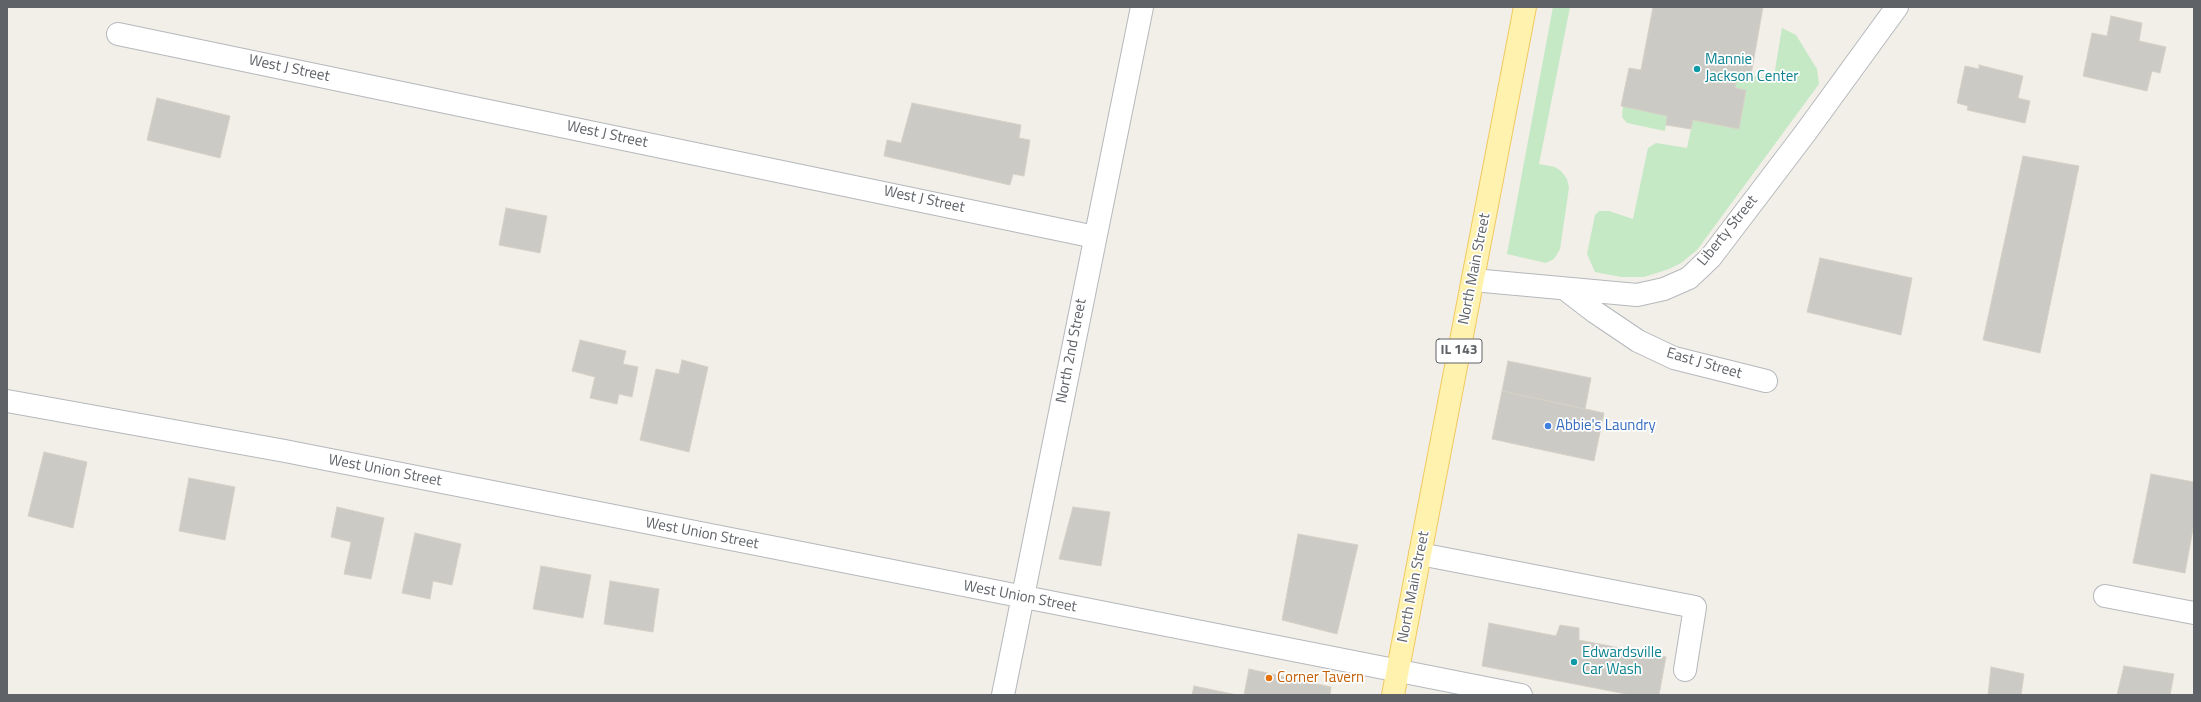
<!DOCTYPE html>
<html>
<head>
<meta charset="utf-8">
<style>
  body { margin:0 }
  #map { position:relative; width:2201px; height:702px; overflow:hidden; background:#f1efe8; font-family:"Titillium Web",sans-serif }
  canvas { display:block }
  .frame { position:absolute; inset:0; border:8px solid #5f6368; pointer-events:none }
</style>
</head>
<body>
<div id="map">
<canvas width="2201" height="702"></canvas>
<div class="frame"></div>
</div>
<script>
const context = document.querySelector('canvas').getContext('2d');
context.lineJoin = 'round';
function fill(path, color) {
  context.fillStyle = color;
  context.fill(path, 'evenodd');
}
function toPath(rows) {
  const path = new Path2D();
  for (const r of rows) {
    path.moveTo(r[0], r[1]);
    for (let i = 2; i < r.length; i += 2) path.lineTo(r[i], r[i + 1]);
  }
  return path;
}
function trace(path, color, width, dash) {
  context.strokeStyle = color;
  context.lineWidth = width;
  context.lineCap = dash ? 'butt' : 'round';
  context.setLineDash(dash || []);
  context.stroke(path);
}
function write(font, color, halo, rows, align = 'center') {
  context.font = font + ' "Titillium Web",sans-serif';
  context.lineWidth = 3.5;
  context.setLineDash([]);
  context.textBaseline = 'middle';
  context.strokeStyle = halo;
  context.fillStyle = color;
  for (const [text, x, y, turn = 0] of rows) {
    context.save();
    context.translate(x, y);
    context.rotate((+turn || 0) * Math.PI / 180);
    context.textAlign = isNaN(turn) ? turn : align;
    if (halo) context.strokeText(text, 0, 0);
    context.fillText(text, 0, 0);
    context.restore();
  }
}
fill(toPath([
  [1553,7,1570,7,1539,164,1555,167,1561,171,1567,179,1569,188,1560,249,1554,259,1546,263,1507,254],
  [1782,28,1796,35,1817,69,1819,84,1697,250,1681,263,1669,269,1644,277,1621,277,1595,272,1587,254,1595,215,1599,211,1609,211,1633,219,1648,148,1656,143,1687,148,1693,120,1739,129,1746,90,1735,88,1738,73,1793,82,1792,80,1774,76],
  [1623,106,1667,116,1665,131,1627,123,1622,117]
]), '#c5e8c5');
const building = toPath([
  [1653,7,1763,7,1751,75,1738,73,1735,88,1746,90,1739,129,1693,120,1691,129,1666,125,1667,116,1621,106,1629,68,1641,70,1653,7],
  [2111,16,2142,23,2139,41,2166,47,2160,73,2152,71,2147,91,2083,76,2092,33,2107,36,2111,16],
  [1979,65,2023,76,2018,98,2030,101,2025,123,1967,110,1968,106,1957,103,1965,66,1979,69,1979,65],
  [157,98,230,116,220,158,147,140,157,98],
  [912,103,1021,125,1019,138,1030,140,1024,176,1013,174,1010,185,884,156,887,140,901,143,912,103],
  [2023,156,2079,166,2040,353,1983,340,2023,156],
  [506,208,547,216,540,253,499,245,506,208],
  [1820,258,1912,278,1901,335,1807,312,1820,258],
  [580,340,626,351,623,364,638,367,632,397,619,394,617,404,590,398,595,377,572,371,580,340],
  [682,360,708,367,689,452,640,440,656,369,679,374,682,360],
  [1508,361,1591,378,1585,409,1502,391,1508,361],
  [1502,391,1604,413,1594,461,1492,439,1502,391],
  [44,452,87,462,73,528,28,516,44,452],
  [2151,474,2194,482,2194,523,2185,573,2133,563,2151,474],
  [189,478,235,487,225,540,179,531,189,478],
  [337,507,384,518,371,579,344,574,351,542,331,537,337,507],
  [1073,507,1110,512,1101,566,1059,559,1073,507],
  [415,533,461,544,452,585,433,581,430,599,402,593,415,533],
  [1298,534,1358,545,1337,634,1282,620,1298,534],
  [541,566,591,575,583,618,533,609,541,566],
  [610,581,659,589,653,632,604,624,610,581],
  [1489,623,1556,636,1560,625,1579,628,1579,640,1666,657,1659,695,1631,695,1482,666,1489,623],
  [2124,666,2174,674,2170,695,2117,695,2124,666],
  [1991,667,2024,674,2021,695,1988,695,1991,667],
  [1249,669,1331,687,1330,695,1244,695,1249,669],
  [1194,686,1237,695,1192,695,1194,686]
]);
fill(building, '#cccac5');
trace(building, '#d6d1c6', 1);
const minor = toPath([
  [118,34,1095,237],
  [1473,280,1637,295,1664,289,1689,278,1711,257,1806,132,1897,7],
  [1565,289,1595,312,1638,341,1674,358,1766,381],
  [7,401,285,451,1521,695],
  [1420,554,1695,607,1685,670],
  [2105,596,2194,613],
  [1003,695,1142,7]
]);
const major = toPath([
  [1393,695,1525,7]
]);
trace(minor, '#b5b8bc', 24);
trace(major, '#f2c960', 24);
trace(minor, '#fff', 22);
trace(major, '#fff2af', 22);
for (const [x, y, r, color] of [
  [1697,69,4,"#0f9aa8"],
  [1548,426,4,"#3f7fe0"],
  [1574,662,4,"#0f9aa8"],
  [1269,678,4,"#e8710a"]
]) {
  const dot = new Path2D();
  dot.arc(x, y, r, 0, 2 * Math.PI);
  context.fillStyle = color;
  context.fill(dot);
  trace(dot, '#fff', 1.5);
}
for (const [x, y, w] of [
  [1459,351,46]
]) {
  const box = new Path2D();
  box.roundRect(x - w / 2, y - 12, w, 24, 3);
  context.fillStyle = '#fff';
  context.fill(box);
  trace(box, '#5f6368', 1);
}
write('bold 14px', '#5f6368', null, [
  ["IL 143",1459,351]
]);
write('15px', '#0d838f', '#fff', [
  ["Mannie",1705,60],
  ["Jackson Center",1705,77],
  ["Edwardsville",1582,653],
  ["Car Wash",1582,670]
], 'left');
write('15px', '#5f6368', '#fff', [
  ["West J Street",289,69,12],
  ["West J Street",607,135,12],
  ["West J Street",924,200,12],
  ["Liberty Street",1728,231,-51],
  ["North Main Street",1475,269,-79],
  ["North 2nd Street",1072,351,-79],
  ["East J Street",1704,364,16],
  ["West Union Street",385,471,11],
  ["West Union Street",702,534,11],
  ["North Main Street",1414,587,-79],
  ["West Union Street",1020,597,11]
]);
write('15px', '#366cbe', '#fff', [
  ["Abbie's Laundry",1556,426]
], 'left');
write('15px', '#c56008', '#fff', [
  ["Corner Tavern",1277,678]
], 'left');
</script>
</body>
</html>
